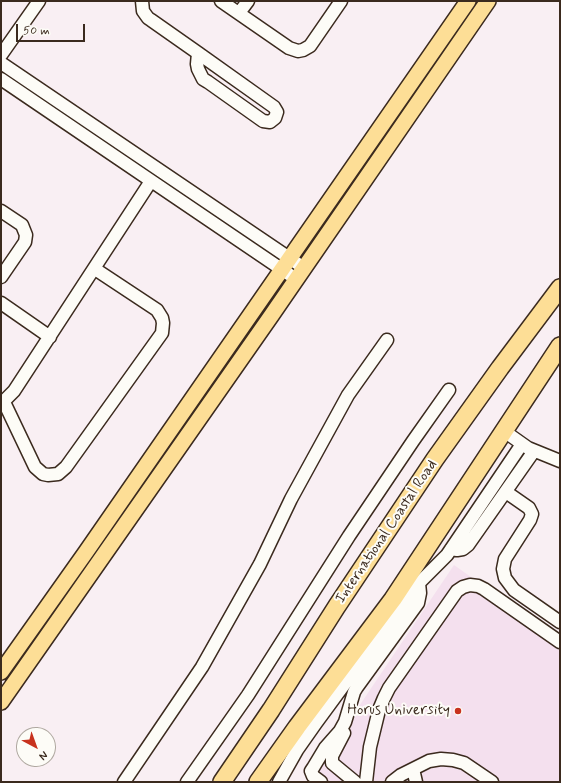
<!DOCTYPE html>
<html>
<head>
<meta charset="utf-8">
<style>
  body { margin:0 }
  #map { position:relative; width:561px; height:783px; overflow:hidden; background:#f9eff3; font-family:Mynerve,sans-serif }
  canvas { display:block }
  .frame { position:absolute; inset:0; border:2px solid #3b2a1e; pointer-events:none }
  .north { position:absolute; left:16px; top:727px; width:40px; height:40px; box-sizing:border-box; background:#fdfcf7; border:1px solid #afa8a0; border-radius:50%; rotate:139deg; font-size:11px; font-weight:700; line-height:16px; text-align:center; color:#3b2a1e }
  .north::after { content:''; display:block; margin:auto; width:14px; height:18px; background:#c8321e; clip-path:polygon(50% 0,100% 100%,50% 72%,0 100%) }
  .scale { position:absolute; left:16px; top:24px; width:69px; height:18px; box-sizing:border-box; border:2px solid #3b2a1e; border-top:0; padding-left:5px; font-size:12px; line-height:14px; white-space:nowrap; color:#3b2a1e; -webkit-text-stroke:3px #fdfcf7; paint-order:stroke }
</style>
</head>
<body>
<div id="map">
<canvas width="561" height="783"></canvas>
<div class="frame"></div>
<div class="north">N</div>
<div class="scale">50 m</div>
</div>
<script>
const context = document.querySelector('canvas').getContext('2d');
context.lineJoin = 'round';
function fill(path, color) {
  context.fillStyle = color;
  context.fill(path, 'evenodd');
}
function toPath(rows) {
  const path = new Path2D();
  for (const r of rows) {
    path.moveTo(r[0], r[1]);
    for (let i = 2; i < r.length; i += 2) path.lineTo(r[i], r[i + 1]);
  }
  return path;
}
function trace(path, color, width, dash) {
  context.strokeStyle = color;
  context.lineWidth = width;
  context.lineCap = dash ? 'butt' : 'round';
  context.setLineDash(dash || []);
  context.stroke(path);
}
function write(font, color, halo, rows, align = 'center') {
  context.font = font + ' Mynerve,sans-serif';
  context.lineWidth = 4;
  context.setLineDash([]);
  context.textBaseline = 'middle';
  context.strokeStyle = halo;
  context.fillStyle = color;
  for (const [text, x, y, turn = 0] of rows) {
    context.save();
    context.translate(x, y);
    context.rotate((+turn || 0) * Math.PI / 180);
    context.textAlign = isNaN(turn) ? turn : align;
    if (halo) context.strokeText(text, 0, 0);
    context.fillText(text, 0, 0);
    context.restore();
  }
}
fill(toPath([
  [454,565,560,640,560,782,308,782]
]), '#f4e0ee');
const minor = toPath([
  [142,1,143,11,148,18,151,20,198,53,274,107,277,112,275,118,270,122,263,121,208,82,203,79,198,69,197,64,198,53],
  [221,1,289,48,298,51,303,50,310,46,341,1],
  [239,13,248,1],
  [1,55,39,1],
  [1,63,304,268],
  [1,79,296,279],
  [1,211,22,225,26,235,25,242,1,277],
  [1,303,50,337],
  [4,402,35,467,43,474,48,475,58,474,66,467,162,333,163,323,162,318,157,310,95,269],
  [1,404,14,391,151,181],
  [504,431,528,448,560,461],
  [506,492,529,508,532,514,530,520,505,559,503,569,505,578,514,590,560,622],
  [451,549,457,550,463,549,468,545,534,451],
  [344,733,332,756,332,763,355,782],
  [413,769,416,782],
  [124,782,202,667,260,564,291,499,348,395,387,340],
  [187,782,248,695,349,536,413,441,449,390],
  [279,782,297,750,316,723,419,583,447,555,522,444],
  [321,782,313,776,311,771,313,768,325,748,340,731,345,722,354,692,357,687,418,603,420,593,419,583],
  [366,782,370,747,379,710,384,698,389,688,457,591,463,587,470,585,478,586,484,589,560,642],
  [392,782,401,775,429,761,441,759,453,760,464,763,492,782]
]);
const major = toPath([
  [1,672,86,552,468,1],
  [1,702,271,316,488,1]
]);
const highway = toPath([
  [222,782,271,710,337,606,435,459,500,368,560,288],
  [258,782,297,727,393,599,560,346]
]);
trace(minor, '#3b2a1e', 15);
trace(major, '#3b2a1e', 18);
trace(highway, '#3b2a1e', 20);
trace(minor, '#fdfcf7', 12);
trace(major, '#fdde96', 15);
trace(highway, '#fdde96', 17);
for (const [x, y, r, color] of [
  [458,711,4,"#c8321e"]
]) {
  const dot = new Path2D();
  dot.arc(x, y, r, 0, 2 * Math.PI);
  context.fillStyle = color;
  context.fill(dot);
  trace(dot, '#fdfcf7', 1.5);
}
write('15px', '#3b2a1e', '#fdfcf7', [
  ["International Coastal Road",387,532,-56]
]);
write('15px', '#3b2a1e', '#fdfcf7', [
  ["Horus University",450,711]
], 'right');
</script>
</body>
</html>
